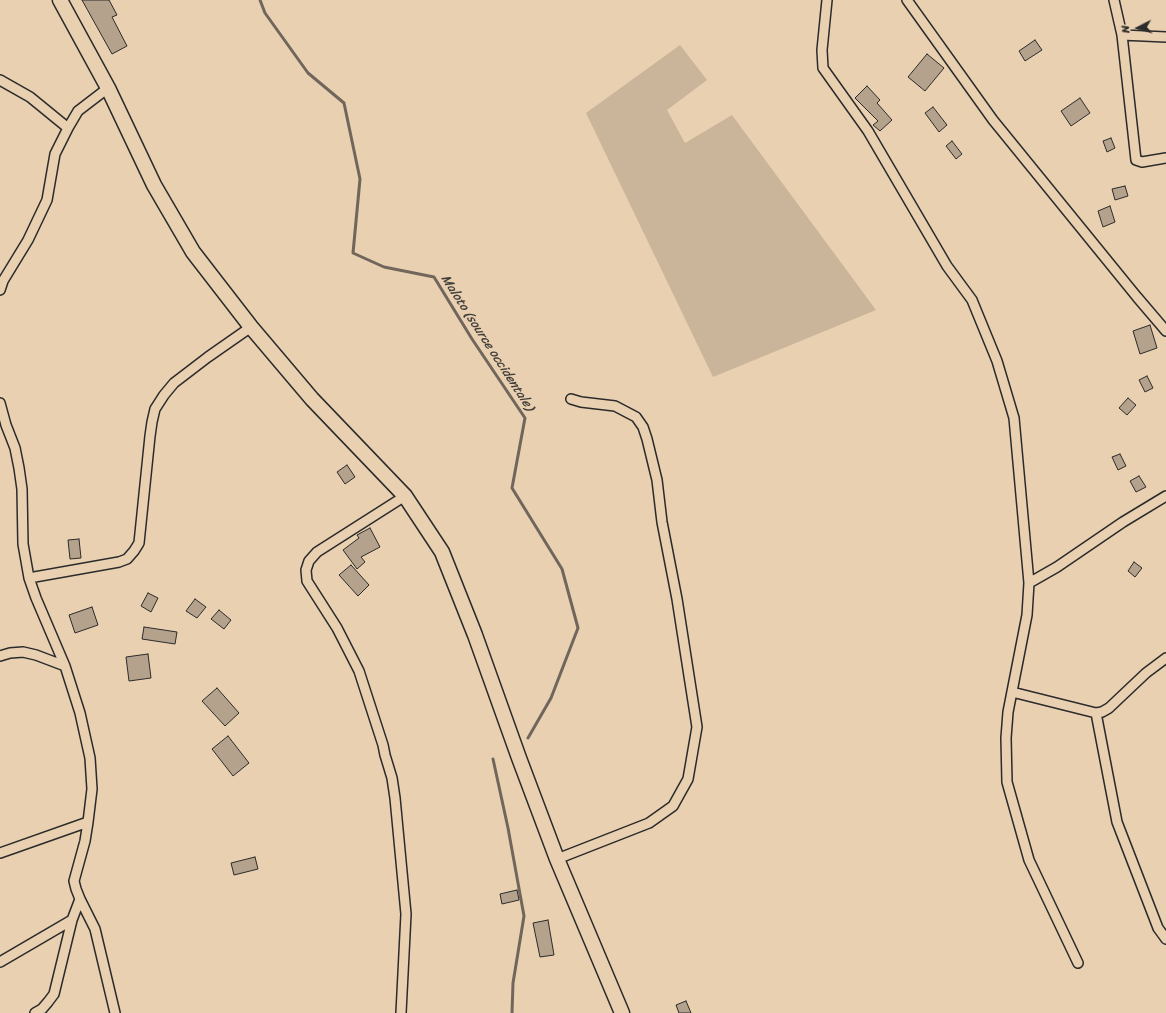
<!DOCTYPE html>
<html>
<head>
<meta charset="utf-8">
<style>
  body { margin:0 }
  #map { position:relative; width:1166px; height:1013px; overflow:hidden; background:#e9d0b1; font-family:Sriracha,sans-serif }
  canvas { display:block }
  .north { position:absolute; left:1118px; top:8px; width:40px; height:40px; -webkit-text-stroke:3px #e9d0b1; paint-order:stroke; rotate:264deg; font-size:11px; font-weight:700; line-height:16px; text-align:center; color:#2b2b2b }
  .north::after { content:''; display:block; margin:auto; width:14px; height:18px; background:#2b2b2b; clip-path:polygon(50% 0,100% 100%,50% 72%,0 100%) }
</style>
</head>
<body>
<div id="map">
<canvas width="1166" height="1013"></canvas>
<div class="north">N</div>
</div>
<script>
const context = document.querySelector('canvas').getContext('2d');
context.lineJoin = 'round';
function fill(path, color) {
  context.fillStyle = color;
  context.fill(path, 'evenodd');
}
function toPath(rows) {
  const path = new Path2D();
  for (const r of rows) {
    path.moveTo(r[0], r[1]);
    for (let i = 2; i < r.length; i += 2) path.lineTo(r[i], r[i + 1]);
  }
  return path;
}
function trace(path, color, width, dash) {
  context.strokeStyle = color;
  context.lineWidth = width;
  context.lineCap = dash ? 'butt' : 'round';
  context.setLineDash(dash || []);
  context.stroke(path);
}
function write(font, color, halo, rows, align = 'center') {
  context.font = font + ' Sriracha,sans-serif';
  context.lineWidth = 3;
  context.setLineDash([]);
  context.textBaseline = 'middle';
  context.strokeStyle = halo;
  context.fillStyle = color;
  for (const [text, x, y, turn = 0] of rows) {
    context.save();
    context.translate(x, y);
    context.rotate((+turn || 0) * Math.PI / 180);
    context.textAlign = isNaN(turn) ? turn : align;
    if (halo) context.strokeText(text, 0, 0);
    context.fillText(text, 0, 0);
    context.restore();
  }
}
fill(toPath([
  [680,45,707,80,667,110,685,143,732,115,876,310,713,377,586,113]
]), '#cab59b');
trace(toPath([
  [260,0,265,13,308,73,344,103,360,179,353,253,384,267,434,277,472,339,525,418,512,488,562,569,578,628,551,698,528,738],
  [493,759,508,828,524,916,513,983,512,1013]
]), '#70665c', 3);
const building = toPath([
  [82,0,109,0,117,15,112,17,127,46,112,54,82,0],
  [1035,40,1042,50,1025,61,1019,51,1035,40],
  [927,54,944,68,925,91,908,77,927,54],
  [867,86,880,100,877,103,892,120,880,131,873,125,878,121,855,98,867,86],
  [1080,98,1090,113,1071,126,1061,111,1080,98],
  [933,107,947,125,939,132,925,113,933,107],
  [1111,138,1115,148,1107,152,1103,141,1111,138],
  [952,141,962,154,956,159,946,146,952,141],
  [1125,186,1128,196,1115,200,1112,189,1125,186],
  [1110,206,1115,222,1103,227,1098,211,1110,206],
  [1150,325,1157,348,1140,354,1133,331,1150,325],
  [1147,376,1153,388,1145,392,1139,380,1147,376],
  [1128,398,1136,405,1127,415,1119,408,1128,398],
  [1120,454,1126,466,1118,470,1112,457,1120,454],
  [347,465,355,477,345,484,337,472,347,465],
  [1139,476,1146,487,1136,492,1130,481,1139,476],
  [370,528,380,547,361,557,365,562,357,569,343,550,359,538,357,535,370,528],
  [79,539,81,558,70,559,68,540,79,539],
  [1134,562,1142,568,1135,577,1128,571,1134,562],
  [351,565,369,585,358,596,339,575,351,565],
  [148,593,158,598,151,612,141,606,148,593],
  [195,599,206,607,197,618,186,611,195,599],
  [92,607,98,625,75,633,69,615,92,607],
  [219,610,231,620,224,629,211,619,219,610],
  [144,627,177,632,175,644,142,639,144,627],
  [148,654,151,678,129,681,126,657,148,654],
  [217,688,239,713,225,726,202,701,217,688],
  [228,736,249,763,233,776,212,749,228,736],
  [255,857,258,869,234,875,231,863,255,857],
  [517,890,519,900,502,904,500,894,517,890],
  [548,920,554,955,540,957,533,923,548,920],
  [686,1001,691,1013,679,1013,676,1005,686,1001]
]);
fill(building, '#b4a28c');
trace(building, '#2b2b2b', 1);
const minor = toPath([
  [827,0,822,50,823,68,868,131,947,266,972,300,997,361,1014,418,1029,583,1027,615,1008,712,1006,738,1007,782,1029,860,1078,963],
  [907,0,993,120,1137,297,1166,331],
  [1114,0,1122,35,1136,160,1142,162,1166,158],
  [1122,35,1166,37],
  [0,80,30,97,68,128],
  [0,290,3,281,28,240,47,200,55,154,68,128,78,111,108,88],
  [0,403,6,425,15,448,19,468,22,489,23,544,29,578,36,598,65,666,80,713,90,758,92,789,88,822,85,841,74,881,76,889,80,899,95,929,115,1013],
  [29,578,119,562,127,559,134,551,139,543,150,436,152,422,155,409,164,395,174,383,208,357,251,327],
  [1029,583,1057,567,1123,522,1166,496],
  [0,656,10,653,23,652,36,655,65,666],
  [1012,692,1096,713,1102,712,1109,708,1146,673,1166,658],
  [1096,713,1117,822,1158,928,1166,939],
  [0,853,88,822],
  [557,859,649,823,673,806,688,779,697,727,677,599,662,522,657,480,647,439,643,427,636,417,615,406,581,402,571,399],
  [0,962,72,920,80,899],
  [35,1013,42,1009,48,1002,54,994,72,920],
  [401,1013,406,914,395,798,392,778,385,755,383,745,359,671,337,628,307,581,306,570,309,561,317,552,405,496]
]);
const primary = toPath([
  [60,0,108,88,154,185,193,252,251,327,312,399,405,496,442,552,475,635,519,758,557,859,622,1013]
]);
trace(minor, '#2b2b2b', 12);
trace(primary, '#2b2b2b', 17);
trace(minor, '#e9d0b1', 9);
trace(primary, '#e9d0b1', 14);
write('italic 13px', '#423f3b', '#e9d0b1', [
  ["Maloto (source occidentale)",487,343,57]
]);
</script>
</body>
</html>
